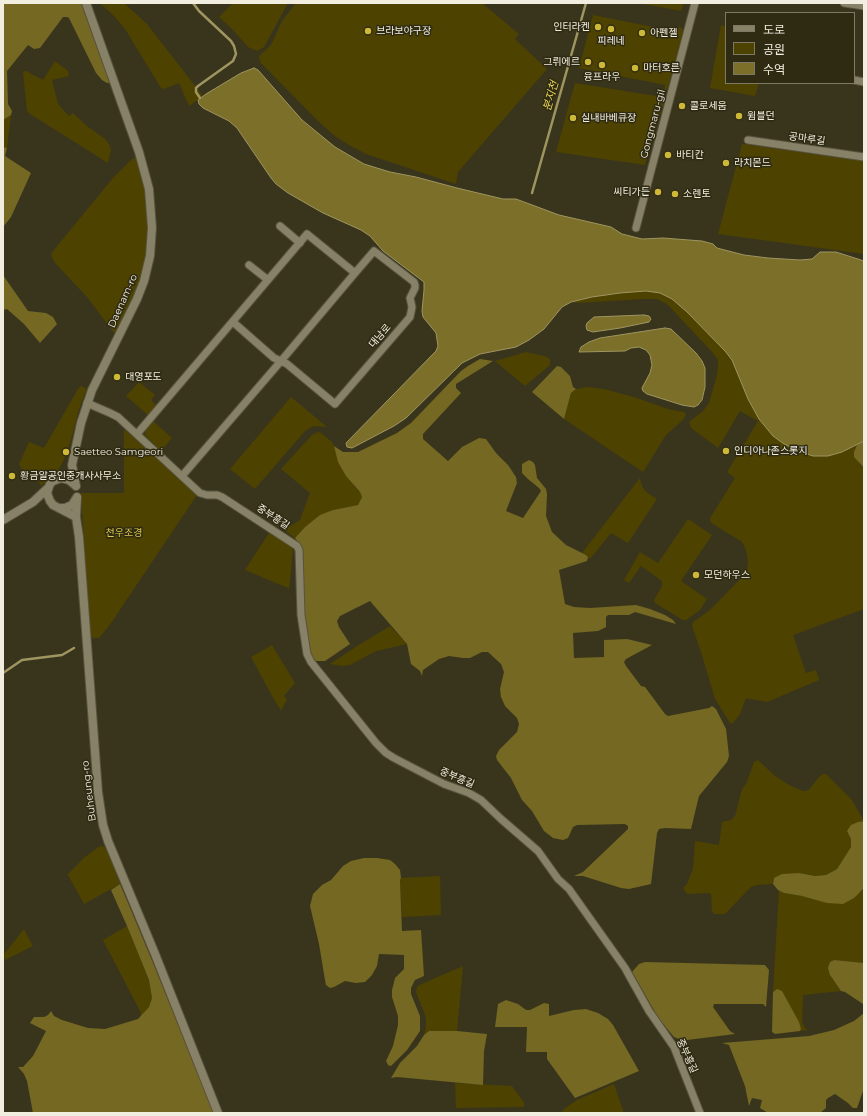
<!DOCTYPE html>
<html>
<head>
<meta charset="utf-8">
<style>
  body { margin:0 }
  #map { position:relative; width:867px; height:1116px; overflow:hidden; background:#39351d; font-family:Montserrat,"Noto Sans KR",sans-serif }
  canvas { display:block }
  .frame { position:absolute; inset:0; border:4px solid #f1eee0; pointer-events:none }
  .legend { position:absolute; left:725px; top:12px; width:130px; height:72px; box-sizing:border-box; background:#2f2b13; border:1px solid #7d7965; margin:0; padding:5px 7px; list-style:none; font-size:12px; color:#f1eee0 }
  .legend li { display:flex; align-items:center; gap:8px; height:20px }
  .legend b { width:20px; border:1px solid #7d7965 }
</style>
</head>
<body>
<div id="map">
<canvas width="867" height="1116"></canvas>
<div class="frame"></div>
<ul class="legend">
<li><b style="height:5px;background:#868167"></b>도로</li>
<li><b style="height:11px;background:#4d4200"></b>공원</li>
<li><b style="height:11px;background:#7b6f29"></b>수역</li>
</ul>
</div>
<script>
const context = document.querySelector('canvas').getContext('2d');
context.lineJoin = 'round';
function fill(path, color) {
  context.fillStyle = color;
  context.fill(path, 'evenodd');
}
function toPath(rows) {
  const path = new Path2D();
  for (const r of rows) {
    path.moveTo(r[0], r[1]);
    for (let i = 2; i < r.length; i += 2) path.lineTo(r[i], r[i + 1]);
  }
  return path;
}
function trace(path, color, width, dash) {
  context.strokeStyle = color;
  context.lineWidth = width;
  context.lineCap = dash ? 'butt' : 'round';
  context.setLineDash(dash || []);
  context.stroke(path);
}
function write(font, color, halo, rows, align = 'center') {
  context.font = font + ' Montserrat,"Noto Sans KR",sans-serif';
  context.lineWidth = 3;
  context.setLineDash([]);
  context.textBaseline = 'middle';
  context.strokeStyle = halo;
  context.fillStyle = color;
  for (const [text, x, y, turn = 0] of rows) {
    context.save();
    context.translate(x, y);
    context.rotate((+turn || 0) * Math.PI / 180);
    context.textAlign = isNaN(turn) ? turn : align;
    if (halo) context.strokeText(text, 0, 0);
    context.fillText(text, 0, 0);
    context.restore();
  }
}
fill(toPath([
  [100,3,124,3,147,24,203,96,189,106,179,83,164,89,161,88,125,29,114,16],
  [233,3,288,3,264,47,257,51,248,47,233,30,219,17],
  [296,3,482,3,519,34,515,39,547,69,458,172,456,184,366,154,349,145,335,136,319,122,260,62,259,56,271,45,282,21],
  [638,3,684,3,681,11],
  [593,15,678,32,679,26,683,30,668,88,664,91,665,85,579,68],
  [721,25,726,26,726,83,759,83,755,96,710,88],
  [55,61,68,71,69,76,52,80,58,104,69,116,73,113,87,126,105,139,109,144,111,150,108,163,30,114,27,111,23,73,24,71,26,71,43,80],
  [575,83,662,97,664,101,645,165,556,152],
  [11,115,7,148,3,147,3,120],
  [742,144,864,161,864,254,718,234],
  [135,158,138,159,145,184,149,226,148,243,142,277,135,295,115,334,87,297,55,263,51,255,53,251,113,178,132,159],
  [646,291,660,293,672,299,687,312,725,351,732,360,748,399,759,419,842,452,857,445,854,452,859,464,864,468,864,609,793,635,806,673,816,670,819,680,767,702,746,698,740,714,733,723,730,723,715,699,701,652,692,626,693,622,710,610,747,572,748,561,746,550,742,542,713,524,710,521,710,518,735,478,727,472,758,421,740,411,718,448,691,428,689,422,703,411,709,403,717,375,718,367,718,360,713,353,667,304,657,299,643,299,579,303,571,302,592,297,620,293],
  [526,352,544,356,550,359,550,365,525,386,495,361],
  [139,382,155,395,151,400,156,405,148,415,126,396],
  [81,386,87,389,80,406,67,454,59,469,52,477,41,486,33,471,25,475,19,464,29,442,44,448,78,389],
  [587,387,604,389,634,397,668,409,684,412,686,414,685,416,684,419,666,435,643,472,564,419,571,393,576,389],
  [291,397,327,427,313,426,305,431,255,489,230,469],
  [153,421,172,438,161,451,145,435,146,429],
  [124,429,194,491,197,495,109,626,99,638,93,638,90,634,81,493,124,493],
  [318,432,321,433,332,442,354,486,360,492,362,497,358,505,333,510,305,527,295,538,284,530,300,520,310,493,281,469,312,435],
  [640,478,642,486,646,492,657,499,628,543,611,533,590,559,586,555,582,553],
  [688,519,712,535,681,581,707,599,700,610,686,620,683,620,655,603,654,600,662,586,662,581,641,566,629,583,624,580,640,552,658,563],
  [269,533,290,545,293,550,289,590,288,588,245,570],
  [390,626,407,644,376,651,350,665,343,666,330,664,357,646],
  [272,645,295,683,284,696,287,699,281,711,272,696,251,657],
  [758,760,775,776,791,786,803,791,807,791,811,787,820,776,823,774,826,774,852,800,864,821,858,822,847,831,851,839,851,847,837,869,826,875,815,876,799,873,774,878,773,884,757,885,751,887,725,914,714,914,712,911,711,895,710,893,687,894,683,888,687,884,693,869,695,841,719,845,722,822,731,820,735,816,742,789,746,784,754,762],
  [100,846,105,847,107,850,120,884,84,904,68,875,67,875,85,857],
  [440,876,441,915,402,917,400,880,401,878],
  [864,888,864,963,834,960,830,962,830,975,841,991,803,995,802,1021,804,1027,808,1030,800,1031,801,1029,773,992,779,890,784,893,802,896,861,892],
  [127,926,149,980,151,990,152,998,149,1007,140,1018,141,1013,103,940],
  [24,929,33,946,5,960,4,955,5,953],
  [463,966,457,1031,429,1031,424,1035,426,1026,426,1020,425,1015,416,992,417,987,419,985],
  [455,1083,512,1086,525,1104,523,1107,456,1108],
  [614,1084,624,1113,561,1113,564,1109,577,1100]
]), '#4d4200');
fill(toPath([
  [3,3,83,3,111,83,107,83,102,80,96,73,69,18,67,17,63,17,40,48,34,49,28,45,7,71,8,104,12,111,11,115,3,120],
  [3,147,7,148,5,156,31,173,11,217,3,227],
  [3,275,28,311,46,313,53,317,57,324,40,343,24,324,7,309,3,310],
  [480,359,493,361,456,384,456,388,461,393,423,434,423,439,448,461,462,447,479,438,486,439,496,453,508,465,516,477,517,483,506,511,523,518,541,491,539,488,528,479,522,473,522,464,529,460,533,462,535,465,537,478,546,489,547,494,546,516,552,532,566,545,586,555,588,557,587,561,559,570,565,604,574,607,590,608,636,605,650,609,665,615,673,620,676,624,635,612,629,615,608,615,606,617,606,627,598,631,573,633,574,658,604,657,604,640,627,639,652,645,626,659,624,662,626,666,641,686,645,687,665,714,668,716,709,708,712,706,716,709,726,729,729,756,727,762,699,796,691,829,665,828,659,829,657,833,651,884,629,889,621,888,583,876,574,876,583,872,628,829,628,826,625,824,577,825,573,827,568,838,563,840,553,838,544,831,532,811,522,800,511,778,497,760,496,756,499,750,517,732,519,724,517,718,505,706,501,697,500,689,504,672,501,664,488,652,482,652,470,658,463,658,449,656,439,659,423,670,422,676,420,671,411,664,407,644,370,601,340,616,337,621,339,627,350,644,325,661,316,661,312,658,311,654,304,616,301,546,295,538,305,527,320,515,333,510,358,505,362,497,360,492,346,476,338,462,334,446,343,452,358,452,397,433,411,423,461,371,468,366],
  [557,366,561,367,570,376,573,387,576,389,571,393,564,419,532,392],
  [864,441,864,468,854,457,854,452,857,445],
  [864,821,864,888,854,898,843,904,827,903,802,896,784,893,778,890,773,884,774,878,782,874,799,873,815,876,826,875,837,869,851,847,851,839,847,831,851,825,858,822],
  [364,858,377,858,390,860,395,864,400,870,401,878,400,880,402,931,421,930,424,976,415,980,411,988,411,994,420,1016,420,1031,407,1050,391,1066,388,1065,386,1061,393,1046,398,1025,398,1016,392,997,392,990,395,978,404,969,404,955,379,954,377,966,372,975,365,982,356,983,345,981,334,987,330,988,326,985,325,980,319,944,310,906,313,894,322,885,331,880,343,866,351,861],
  [120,884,151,958,214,1113,33,1113,27,1081,24,1074,18,1067,23,1067,33,1056,46,1031,30,1023,34,1017,44,1017,48,1015,51,1011,54,1016,62,1020,88,1028,105,1029,138,1019,149,1007,152,998,149,980,127,926,111,890],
  [834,960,864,963,864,1008,863,1004,845,992,841,991,830,975,828,968,830,962],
  [645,962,765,965,769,970,766,1007,763,1004,714,1004,713,1007,730,1031,735,1034,687,1040,679,1039,674,1037,659,1019,632,972,639,964],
  [777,989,782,991,799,1022,801,1029,800,1031,775,1034,772,1032,773,992],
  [506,1000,518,1004,526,1010,530,1010,544,1003,549,1004,549,1016,574,1010,586,1009,598,1013,608,1019,613,1025,639,1071,575,1098,547,1059,547,1052,526,1052,527,1027,495,1027,498,1004],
  [864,1013,864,1088,857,1108,853,1108,848,1103,835,1094,828,1098,826,1100,826,1108,820,1113,768,1113,760,1108,762,1100,752,1098,749,1106,745,1086,729,1045,722,1043,809,1036,834,1030,854,1021],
  [429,1031,457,1031,487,1034,484,1051,483,1085,397,1077,391,1078,400,1063,417,1046,424,1035]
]), '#746822');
const water = toPath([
  [254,68,258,70,302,120,335,147,364,164,390,172,416,177,457,188,503,199,516,199,559,215,611,227,622,234,642,239,663,238,702,241,713,244,717,248,744,255,768,258,800,260,812,259,820,252,836,252,864,261,864,441,842,452,828,456,813,456,798,451,784,444,773,436,759,419,748,399,732,360,725,351,687,312,672,299,660,293,646,291,620,293,592,297,571,302,562,307,544,329,529,340,516,347,480,354,462,363,406,418,394,426,352,448,347,447,346,443,436,351,438,346,436,333,423,317,422,311,424,290,424,282,383,251,370,236,361,230,323,213,288,193,276,184,271,178,237,128,229,121,203,108,199,104,198,100,206,94,241,73,254,68],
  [644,315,649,316,651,319,649,322,620,328,593,332,587,330,586,326,587,323,594,317,644,315],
  [665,328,671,329,696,353,702,361,705,368,705,387,702,400,698,405,694,407,682,405,647,394,643,391,642,388,650,373,652,365,650,355,646,350,639,347,631,348,625,351,579,352,581,347,589,342,600,338,665,328]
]);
fill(water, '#7b6f29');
trace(water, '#9e9560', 1);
trace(toPath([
  [193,3,199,11,231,41,234,46,236,54,233,61,198,86,196,88,196,92,200,98],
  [532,193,586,3],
  [3,673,22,660,62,655,74,648]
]), '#9e9560', 2.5);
const minor = toPath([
  [844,3,864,6],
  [854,80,864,82],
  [748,140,864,157],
  [280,226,300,243],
  [636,228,695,3],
  [249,265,268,280],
  [87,403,110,413,118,417,200,493,207,495,217,495,222,497,297,546,299,550,301,615,307,654,311,662,376,743,386,753,394,758,444,784,469,793,481,800,501,819,538,851,558,879,569,889,625,968,649,1011,674,1047,700,1113],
  [137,434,307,234,355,273],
  [182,476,281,361,355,273,374,251,414,282,415,285,415,288,410,298,412,307,410,317,335,404,287,364,281,361,274,358,233,322]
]);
const tertiary = toPath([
  [76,486,72,465,81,423,92,390,137,299,144,281,150,256,152,228,149,189,139,152,86,3],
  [76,486,69,480,61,478,53,481,50,484,47,493,50,501,53,505,76,517],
  [77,498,76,517,79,537,98,792,103,825,108,841,155,954,218,1113],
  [61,508,65,508,72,505,77,497],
  [3,520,33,502,48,488]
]);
trace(minor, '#57533e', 9);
trace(tertiary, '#57533e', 10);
trace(minor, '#868167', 7);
trace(tertiary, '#868167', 8);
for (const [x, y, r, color] of [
  [598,27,4,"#ceb837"],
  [611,29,4,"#ceb837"],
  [368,31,4,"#ceb837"],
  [642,33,4,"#ceb837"],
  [588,62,4,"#ceb837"],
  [602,65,4,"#ceb837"],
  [635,68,4,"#ceb837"],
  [682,106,4,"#ceb837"],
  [739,116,4,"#ceb837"],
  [573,118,4,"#ceb837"],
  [668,155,4,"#ceb837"],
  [726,163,4,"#ceb837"],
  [658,192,4,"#ceb837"],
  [675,194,4,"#ceb837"],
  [117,377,4,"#ceb837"],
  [726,451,4,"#ceb837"],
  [66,452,4,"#ceb837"],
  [12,476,4,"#ceb837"],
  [696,575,4,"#ceb837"]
]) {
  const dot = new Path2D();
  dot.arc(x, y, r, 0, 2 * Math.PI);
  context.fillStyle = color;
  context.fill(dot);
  trace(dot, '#2f2b13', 1.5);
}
write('10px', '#f1eee0', '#2f2b13', [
  ["인터라켄",590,27,"right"],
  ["브라보야구장",376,31],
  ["아펜젤",650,33],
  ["피레네",611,41,"center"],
  ["그뤼에르",580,62,"right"],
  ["마터호른",643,68],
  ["융프라우",602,77,"center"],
  ["콜로세움",690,106],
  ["윔블던",747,116],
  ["실내바베큐장",581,118],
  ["바티칸",676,155],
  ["라치몬드",734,163],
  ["씨티가든",650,192,"right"],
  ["소렌토",683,194],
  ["대영포도",125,377],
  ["인디아나존스롯지",734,451],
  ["Saetteo Samgeori",74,452],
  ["황금알공인중개사사무소",20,476],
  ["모던하우스",704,575]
], 'left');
write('10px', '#f1eee0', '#2f2b13', [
  ["Gongmaru-gil",653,124,-75],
  ["공마루길",807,139,8],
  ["Daenam-ro",123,301,-66],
  ["대남로",380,336,-49],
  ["중부흥길",273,517,33],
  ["중부흥길",457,778,23],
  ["Buheung-ro",89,791,-97],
  ["중부흥길",687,1056,66]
]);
write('10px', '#dcc74a', '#2f2b13', [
  ["천우조경",124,533]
]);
write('italic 11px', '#ead45a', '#2f2b13', [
  ["분지천",551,96,-74]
]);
</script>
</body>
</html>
